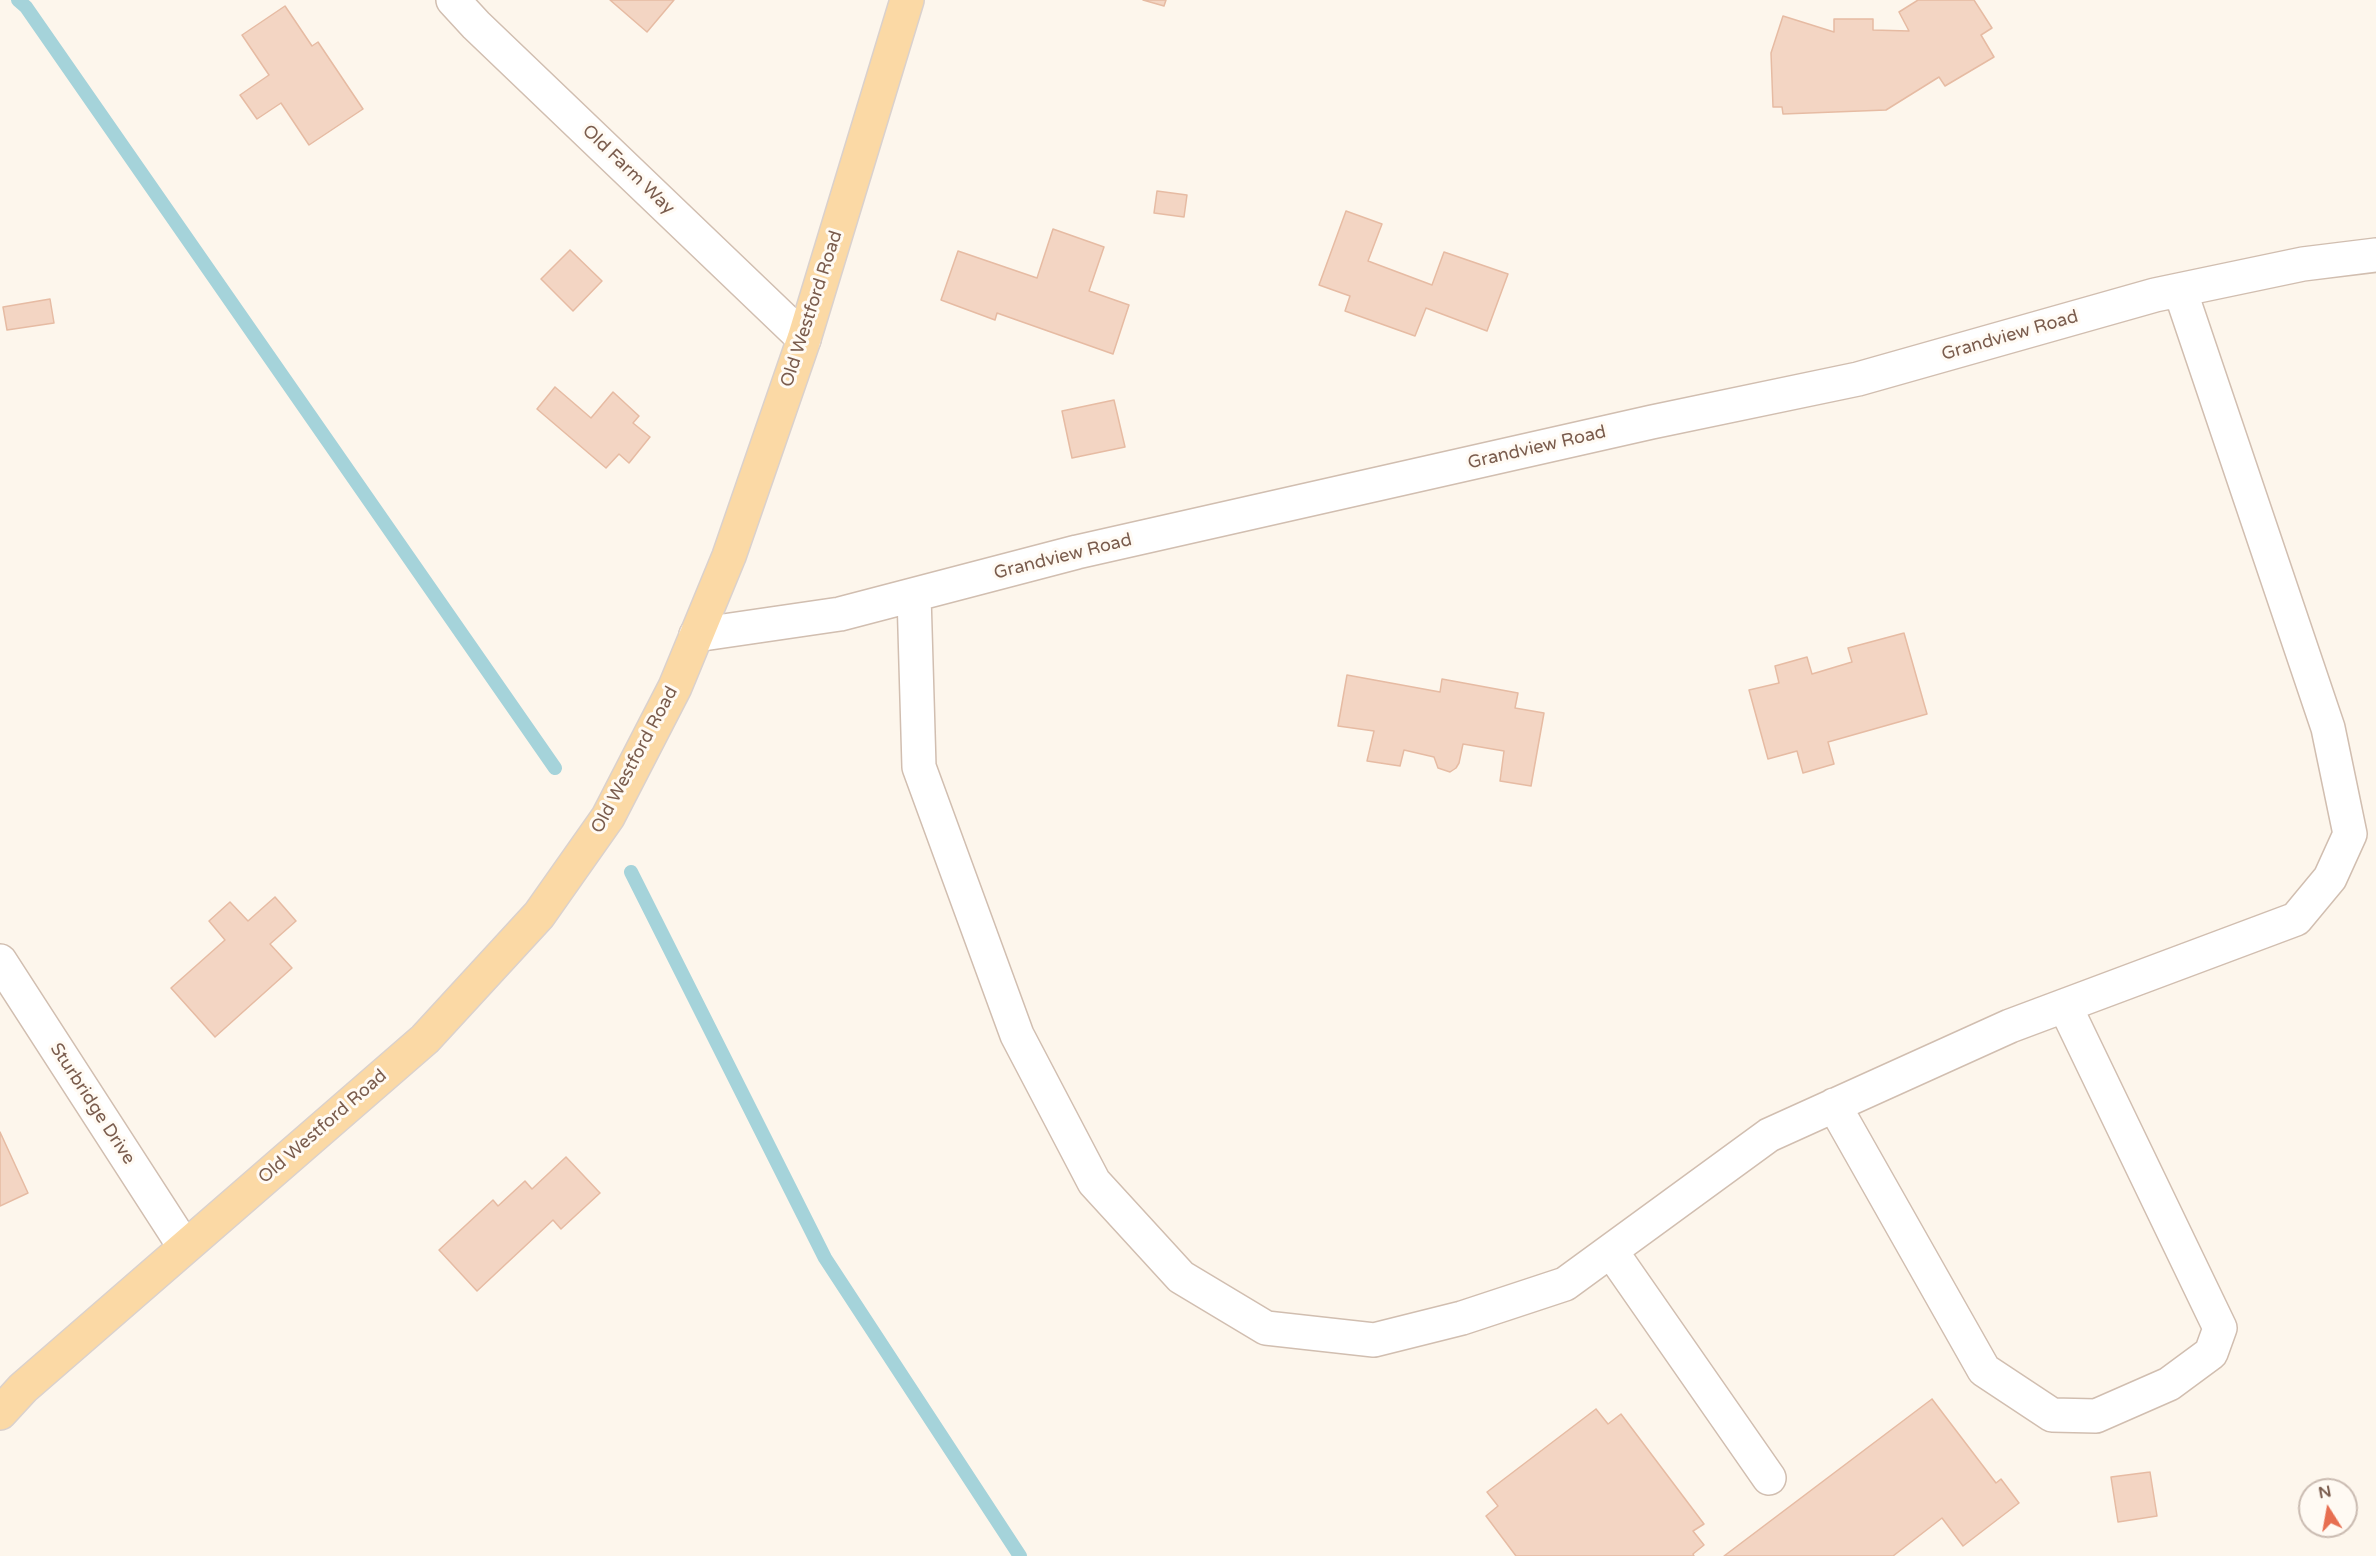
<!DOCTYPE html>
<html>
<head>
<meta charset="utf-8">
<style>
  body { margin:0 }
  #map { position:relative; width:2376px; height:1556px; overflow:hidden; background:#fdf6ec; font-family:"Varela Round",sans-serif }
  canvas { display:block }
  .north { position:absolute; left:2298px; top:1478px; width:60px; height:60px; box-sizing:border-box; background:#fffaf3; border:2px solid #cabbb1; border-radius:50%; rotate:349deg; font-size:16px; font-weight:700; line-height:24px; text-align:center; color:#7a5c4d }
  .north::after { content:''; display:block; margin:auto; width:21px; height:27px; background:#e76f51; clip-path:polygon(50% 0,100% 100%,50% 72%,0 100%) }
</style>
</head>
<body>
<div id="map">
<canvas width="2376" height="1556"></canvas>
<div class="north">N</div>
</div>
<script>
const context = document.querySelector('canvas').getContext('2d');
context.lineJoin = 'round';
function toPath(rows) {
  const path = new Path2D();
  for (const r of rows) {
    path.moveTo(r[0], r[1]);
    for (let i = 2; i < r.length; i += 2) path.lineTo(r[i], r[i + 1]);
  }
  return path;
}
function trace(path, color, width, dash) {
  context.strokeStyle = color;
  context.lineWidth = width;
  context.lineCap = dash ? 'butt' : 'round';
  context.setLineDash(dash || []);
  context.stroke(path);
}
function fill(path, color) {
  context.fillStyle = color;
  context.fill(path, 'evenodd');
}
function write(font, color, halo, rows, align = 'center') {
  context.font = font + ' "Varela Round",sans-serif';
  context.lineWidth = 6;
  context.setLineDash([]);
  context.textBaseline = 'middle';
  context.strokeStyle = halo;
  context.fillStyle = color;
  for (const [text, x, y, turn = 0] of rows) {
    context.save();
    context.translate(x, y);
    context.rotate((+turn || 0) * Math.PI / 180);
    context.textAlign = isNaN(turn) ? turn : align;
    if (halo) context.strokeText(text, 0, 0);
    context.fillText(text, 0, 0);
    context.restore();
  }
}
trace(toPath([
  [18,0,26,7,555,768],
  [631,872,825,1258,1020,1556]
]), '#a5d3da', 14);
const building = toPath([
  [610,0,674,0,647,32,610,0],
  [1143,0,1166,0,1164,6,1143,0],
  [1918,0,1974,0,1992,28,1981,35,1994,57,1945,86,1939,77,1886,110,1783,114,1782,107,1773,107,1771,53,1783,16,1834,32,1834,19,1873,19,1873,30,1909,31,1899,12,1918,0],
  [285,6,312,46,318,42,363,109,309,145,281,103,257,119,240,95,269,75,242,35,285,6],
  [1157,191,1187,195,1184,217,1154,213,1157,191],
  [1346,211,1382,224,1368,261,1432,285,1444,252,1508,274,1487,331,1426,308,1415,336,1345,311,1350,296,1319,285,1346,211],
  [1053,229,1104,247,1089,291,1129,305,1113,354,997,313,995,320,941,300,958,251,1037,278,1053,229],
  [570,250,602,281,573,311,541,279,570,250],
  [50,299,54,323,7,330,3,307,50,299],
  [555,387,591,418,613,392,639,416,633,423,650,437,629,463,619,454,606,468,537,409,555,387],
  [1114,400,1125,447,1072,458,1062,411,1114,400],
  [1904,633,1927,714,1828,742,1834,764,1803,773,1797,751,1768,759,1749,690,1779,683,1775,666,1807,657,1812,674,1852,662,1848,648,1904,633],
  [1347,675,1440,692,1442,679,1518,693,1515,708,1544,713,1531,786,1500,781,1504,751,1463,744,1459,763,1456,768,1450,772,1438,768,1434,757,1404,750,1400,766,1367,761,1374,731,1338,726,1347,675],
  [275,897,296,921,270,944,292,968,215,1037,171,988,225,940,209,921,230,902,248,921,275,897],
  [0,1132,28,1193,0,1206,0,1132],
  [566,1157,600,1193,561,1229,553,1220,477,1291,439,1250,493,1200,498,1206,525,1181,532,1189,566,1157],
  [1932,1399,1996,1483,2001,1479,2019,1503,1963,1546,1942,1518,1893,1556,1724,1556,1932,1399],
  [1596,1409,1608,1424,1621,1414,1704,1524,1693,1531,1704,1545,1693,1554,1694,1556,1516,1556,1486,1516,1498,1506,1487,1492,1596,1409],
  [2150,1472,2157,1516,2118,1522,2111,1477,2150,1472]
]);
fill(building, '#f3d5c3');
trace(building, '#e6bba3', 1.5);
const minor = toPath([
  [453,0,476,25,804,339],
  [914,595,919,767,1017,1035,1094,1182,1181,1277,1266,1328,1374,1340,1462,1318,1565,1284,1769,1135,2010,1026,2296,919,2330,878,2350,834,2328,728,2180,290],
  [696,635,840,614,1077,552,1652,422,1858,379,2155,295,2303,264,2376,255],
  [0,961,184,1246],
  [1834,1105,1984,1370,2052,1415,2096,1416,2169,1384,2211,1353,2220,1328,2065,1006],
  [1611,1251,1769,1478]
]);
const major = toPath([
  [0,1413,23,1388,425,1039,539,915,608,817,675,687,729,556,804,339,907,0]
]);
trace(minor, '#d1beb0', 36);
trace(major, '#dad1cd', 36);
trace(minor, '#fff', 33);
trace(major, '#fbd9a5', 33);
write('18px', '#7a5c4d', '#fffaf3', [
  ["Old Farm Way",628,170,44],
  ["Old Westford Road",812,309,-72],
  ["Grandview Road",2010,336,-16],
  ["Grandview Road",1537,448,-13],
  ["Grandview Road",1063,557,-14],
  ["Old Westford Road",635,760,-62],
  ["Sturbridge Drive",92,1104,57],
  ["Old Westford Road",323,1127,-41]
]);
</script>
</body>
</html>
